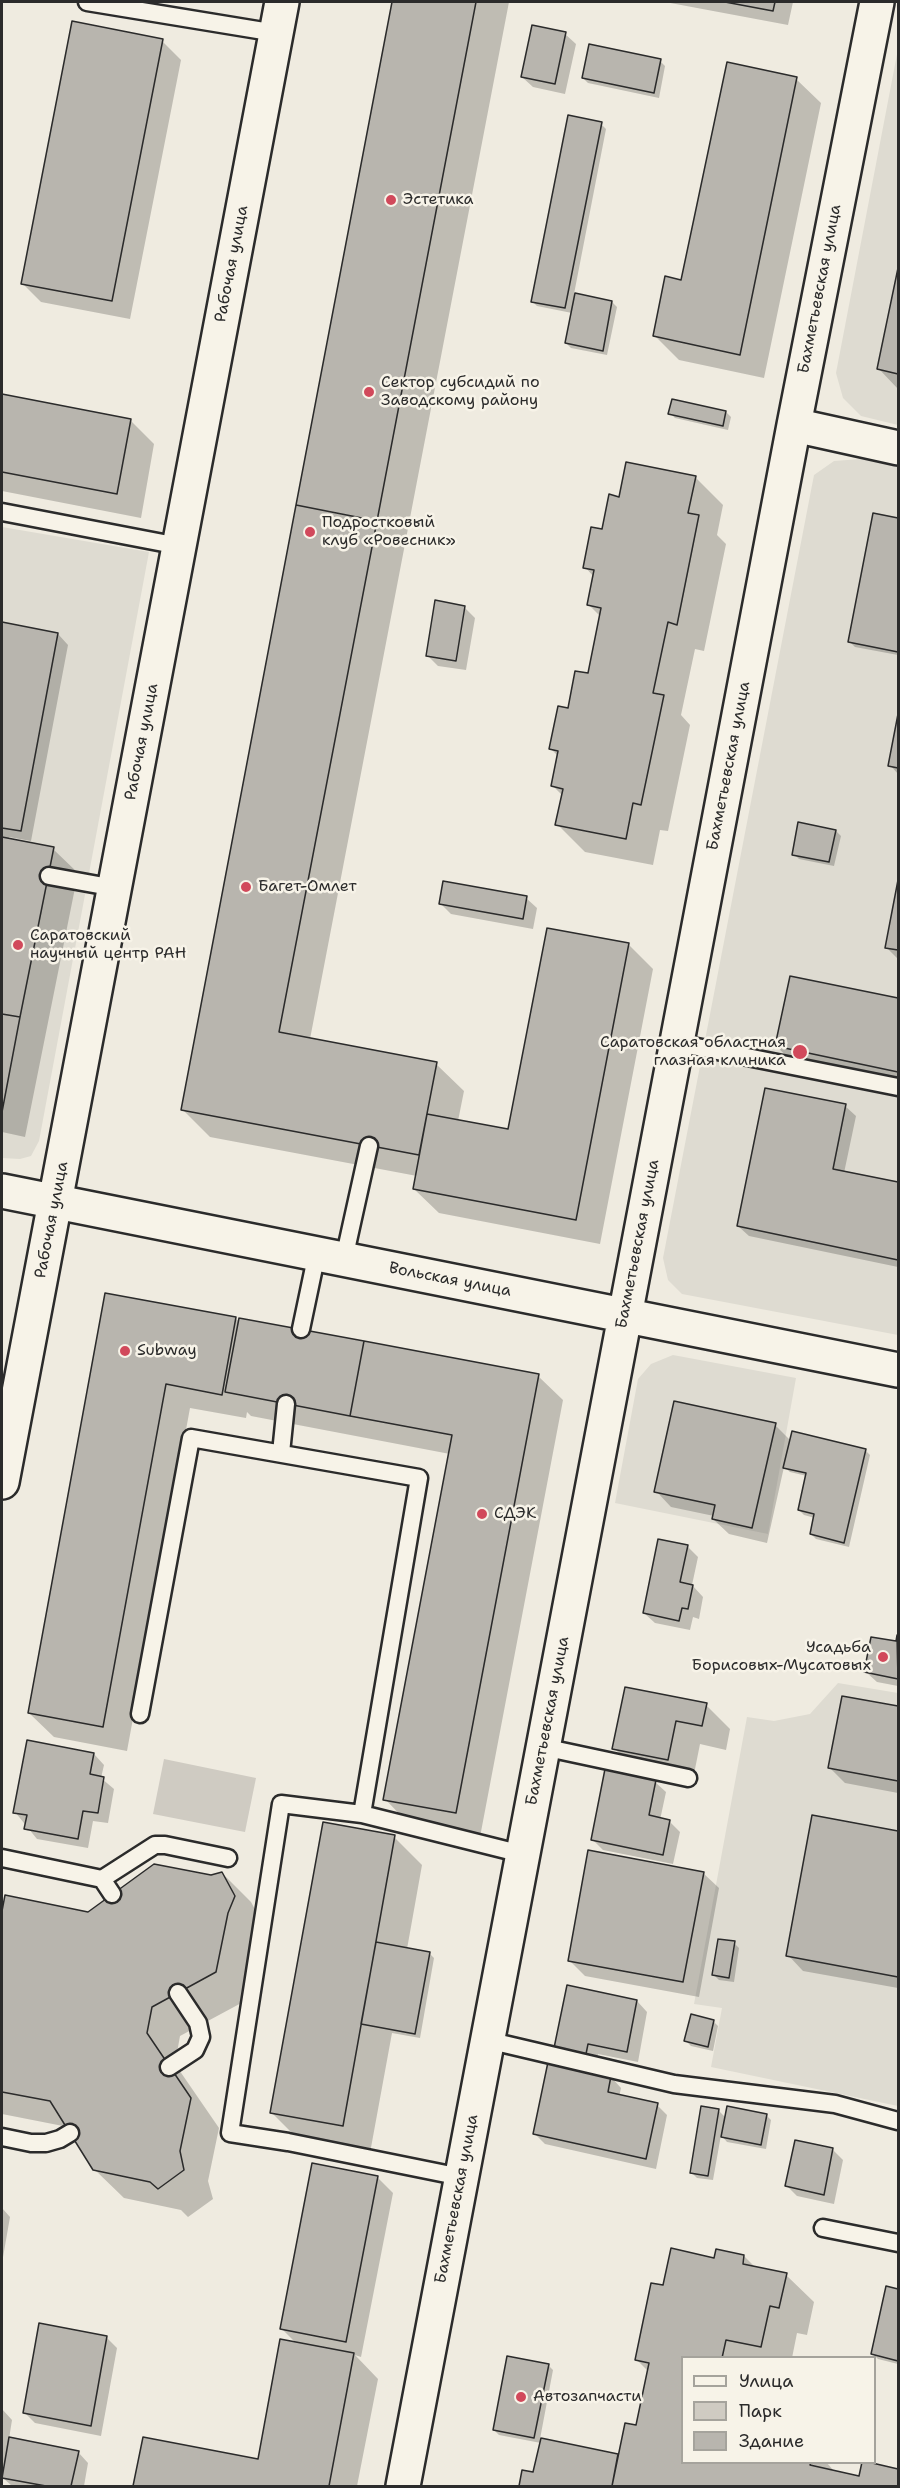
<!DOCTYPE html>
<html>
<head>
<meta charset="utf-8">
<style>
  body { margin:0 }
  #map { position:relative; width:900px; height:2488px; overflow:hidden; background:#efebe0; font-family:"Shantell Sans",sans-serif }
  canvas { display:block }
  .frame { position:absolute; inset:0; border:3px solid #2b2b2b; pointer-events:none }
  .legend { position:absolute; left:681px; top:2356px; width:195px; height:108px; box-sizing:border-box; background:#f7f3e8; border:2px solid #a5a39c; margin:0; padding:8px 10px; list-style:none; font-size:18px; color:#2b2b2b }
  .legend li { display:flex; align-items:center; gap:12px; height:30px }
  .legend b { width:30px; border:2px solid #a5a39c }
</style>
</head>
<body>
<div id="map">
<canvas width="900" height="2488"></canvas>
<div class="frame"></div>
<ul class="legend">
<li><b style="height:8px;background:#f7f3e8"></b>Улица</li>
<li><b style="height:16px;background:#cfcbc2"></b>Парк</li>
<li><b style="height:16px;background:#b8b5ae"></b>Здание</li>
</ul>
</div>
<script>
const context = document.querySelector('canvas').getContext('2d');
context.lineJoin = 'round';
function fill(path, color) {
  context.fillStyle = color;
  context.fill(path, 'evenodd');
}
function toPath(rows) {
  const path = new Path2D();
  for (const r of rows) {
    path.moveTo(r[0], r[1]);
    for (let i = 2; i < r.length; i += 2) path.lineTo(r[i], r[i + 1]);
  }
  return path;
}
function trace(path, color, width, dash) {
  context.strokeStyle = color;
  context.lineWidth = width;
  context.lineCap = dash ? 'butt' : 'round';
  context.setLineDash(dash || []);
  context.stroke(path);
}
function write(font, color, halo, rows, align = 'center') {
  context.font = font + ' "Shantell Sans",sans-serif';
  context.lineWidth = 5;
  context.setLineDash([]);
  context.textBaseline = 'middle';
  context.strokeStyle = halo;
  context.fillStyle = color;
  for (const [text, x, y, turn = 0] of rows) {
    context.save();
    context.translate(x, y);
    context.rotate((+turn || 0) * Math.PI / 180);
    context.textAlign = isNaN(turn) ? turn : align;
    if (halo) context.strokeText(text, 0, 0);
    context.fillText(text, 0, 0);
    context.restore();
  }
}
fill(toPath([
  [898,49,898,425,861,416,843,398,836,373],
  [861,459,898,467,898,1335,682,1294,668,1280,663,1258,814,475,834,461],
  [2,527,149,552,39,1141,31,1156,20,1159,2,1158],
  [673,1355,796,1378,768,1534,615,1503,638,1379,651,1364],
  [838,1683,898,1693,898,2106,711,2067,722,2008,694,2004,747,1717,774,1721,810,1714]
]), '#dedbd1');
fill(toPath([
  [164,1759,256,1778,245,1832,153,1814]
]), '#cfcbc2');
fill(toPath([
  [394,2,509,2,310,1039,436,1064,464,1091,458,1121,510,1131,628,944,653,969,600,1244,439,1213,414,1189,417,1176,210,1137,182,1109],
  [665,2,793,2,788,25],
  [565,34,576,44,565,94,533,87,522,77],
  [162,41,181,60,130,319,41,302,22,283],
  [660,61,665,66,659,98,588,83,583,78],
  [796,79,821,103,764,378,679,360,655,336],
  [601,124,606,129,574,294,612,302,617,307,607,355,571,348,566,343,572,313,537,306,532,301],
  [898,275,898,389,879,369],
  [2,396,130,420,154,444,141,518,2,491],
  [726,412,731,417,728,430,675,418,670,413],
  [695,477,723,505,717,535,726,544,704,651,695,649,681,715,690,725,668,831,660,830,653,865,585,852,557,824,563,796,553,786,559,757,551,749,569,710,590,675,601,617,589,605,594,577,585,567,620,498],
  [874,515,898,520,898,655,855,647,850,642],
  [464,607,475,618,466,670,438,666,427,655],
  [2,624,58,634,68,645,31,841,9,837,8,840,53,849,78,873,25,1137,2,1132],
  [898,721,898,774,890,765],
  [836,831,841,836,834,866,799,859,794,854],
  [898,887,898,959,886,947],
  [526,898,537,908,533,929,451,914,441,904],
  [791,977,898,1000,898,1086,796,1065,776,1046],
  [845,1106,856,1116,844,1173,898,1184,898,1267,749,1236,738,1226],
  [106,1295,236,1319,240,1322,538,1376,563,1400,480,1837,409,1824,385,1799,450,1454,251,1416,247,1412,246,1418,190,1408,127,1751,54,1737,29,1713],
  [775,1425,791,1441,865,1450,870,1455,849,1547,816,1539,811,1534,815,1518,804,1515,799,1510,807,1476,790,1472,784,1467,767,1543,729,1534,713,1519,714,1516,671,1507,656,1491],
  [687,1546,698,1557,692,1585,703,1597,699,1619,693,1617,690,1630,655,1623,644,1613],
  [898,1636,898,1686,877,1682,866,1672,897,1643],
  [843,1697,898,1708,898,1793,845,1783,830,1768],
  [706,1705,730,1729,726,1750,700,1744,692,1784,638,1773,614,1748],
  [94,1754,104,1765,101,1778,114,1789,108,1823,93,1821,88,1848,37,1839,15,1812],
  [655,1782,666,1792,660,1820,669,1821,680,1832,673,1864,603,1850,592,1839],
  [813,1817,898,1833,898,1988,803,1971,788,1955],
  [394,1837,422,1865,407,1949,429,1953,434,1958,420,2038,392,2033,370,2153,299,2140,272,2113],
  [222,1873,251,1902,264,1926,245,2001,180,2036,175,2064,219,2128,208,2181,213,2199,188,2217,181,2210,124,2198,94,2169,68,2127,2,2114,2,1919,6,1897,88,1914],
  [703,1873,719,1888,699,1997,585,1976,569,1960],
  [734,1943,739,1948,734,1982,719,1980,714,1975],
  [637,2001,647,2012,638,2062,598,2054,596,2064,556,2047],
  [713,2021,718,2026,713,2051,691,2046,686,2041],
  [611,2077,621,2088,619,2097,657,2105,667,2115,656,2169,545,2144,535,2134],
  [719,2111,726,2118,766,2115,771,2120,766,2149,727,2142,721,2135,713,2180,697,2178,692,2173],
  [796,2142,833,2150,843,2160,834,2204,797,2196,787,2186],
  [377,2177,393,2193,361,2357,355,2355,378,2379,357,2486,135,2486,144,2439,259,2461,297,2344,282,2329],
  [2,2208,10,2217,2,2263],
  [744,2256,756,2268,786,2275,814,2302,807,2335,797,2333,792,2358,682,2358,682,2462,826,2462,835,2472,860,2477,863,2463,898,2470,898,2486,520,2486,523,2472,535,2474,541,2443,499,2435,494,2430,548,2365,553,2370,540,2439,619,2457,637,2427,649,2372,637,2360,664,2287,716,2259],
  [887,2288,898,2291,898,2364,878,2359,873,2354],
  [107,2338,117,2348,101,2436,35,2423,24,2412],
  [2,2409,12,2420,9,2439,78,2452,88,2463,84,2486,12,2486,2,2477]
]), '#0003');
const building = toPath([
  [392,2,476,2,377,521,296,505,392,2],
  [725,2,775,2,773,11,725,2],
  [72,21,163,39,112,301,21,284,72,21],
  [532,25,566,32,555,84,521,77,532,25],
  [589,44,661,59,654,93,582,78,589,44],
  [727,62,797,77,740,355,653,336,665,276,681,280,727,62],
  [568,115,602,122,565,308,531,302,568,115],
  [898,268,898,374,877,369,898,268],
  [575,293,612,301,603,351,565,343,575,293],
  [2,394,131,419,117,494,2,472,2,394],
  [672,399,726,411,723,426,668,414,672,399],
  [626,462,696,476,688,513,699,515,677,625,668,622,653,693,664,695,641,805,633,803,626,839,555,825,563,789,551,786,558,751,549,749,558,706,568,708,575,671,588,673,601,608,587,605,594,570,583,568,591,527,602,529,609,494,619,497,626,462],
  [296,505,377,521,279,1032,437,1062,419,1155,181,1110,296,505],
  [873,513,898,518,898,652,848,642,873,513],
  [435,600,465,606,456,661,426,656,435,600],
  [2,622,58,633,21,831,2,828,2,622],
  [898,714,898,768,888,766,898,714],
  [798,822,836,830,829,862,792,855,798,822],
  [2,837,54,847,20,1017,2,1014,2,837],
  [898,880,898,950,885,948,898,880],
  [443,881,527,896,523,919,439,904,443,881],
  [547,928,629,943,576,1220,413,1189,427,1114,508,1129,547,928],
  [790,976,898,998,898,1072,775,1046,790,976],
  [2,1014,20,1017,2,1112,2,1014],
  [765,1088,846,1104,833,1169,898,1182,898,1260,737,1226,765,1088],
  [105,1293,236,1317,222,1395,166,1384,103,1727,28,1713,105,1293],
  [239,1318,364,1341,350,1416,225,1392,239,1318],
  [364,1341,539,1374,456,1813,383,1800,452,1435,350,1416,364,1341],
  [674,1401,776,1423,752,1528,712,1519,715,1505,654,1492,674,1401],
  [792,1431,866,1449,844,1543,810,1534,814,1514,798,1510,806,1473,783,1468,792,1431],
  [658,1539,688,1545,680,1582,693,1585,688,1609,682,1608,679,1621,643,1613,658,1539],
  [897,1635,898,1679,864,1672,871,1637,896,1641,897,1635],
  [625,1687,707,1703,702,1726,676,1721,668,1760,612,1749,625,1687],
  [842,1696,898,1706,898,1781,828,1768,842,1696],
  [27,1740,94,1753,90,1774,104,1777,98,1813,83,1811,78,1839,24,1829,27,1815,13,1813,27,1740],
  [605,1769,656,1780,649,1815,670,1820,663,1855,591,1840,605,1769],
  [812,1815,898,1831,898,1977,786,1956,812,1815],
  [323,1822,395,1835,343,2126,270,2113,323,1822],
  [588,1850,704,1872,683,1982,568,1961,588,1850],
  [154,1864,211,1875,222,1872,235,1896,228,1913,216,1972,152,2007,147,2033,191,2098,180,2151,184,2170,158,2189,150,2182,93,2170,50,2101,2,2092,2,1911,5,1895,88,1912,154,1864],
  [718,1939,735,1941,729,1978,712,1975,718,1939],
  [376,1942,430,1952,415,2034,361,2024,376,1942],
  [567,1985,637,2000,627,2052,588,2044,586,2054,554,2048,567,1985],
  [691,2014,714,2020,708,2047,684,2041,691,2014],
  [548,2062,611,2076,608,2092,658,2103,646,2159,533,2134,548,2062],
  [701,2106,719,2109,708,2176,690,2173,701,2106],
  [727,2106,767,2114,761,2145,721,2137,727,2106],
  [795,2140,833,2148,824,2195,785,2186,795,2140],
  [312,2163,378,2176,346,2342,280,2329,312,2163],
  [671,2248,714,2258,716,2249,744,2255,743,2264,787,2273,779,2308,770,2306,761,2347,726,2340,722,2358,682,2358,682,2462,811,2462,810,2465,859,2476,862,2462,868,2462,898,2469,898,2486,612,2486,625,2423,636,2425,649,2363,635,2360,651,2283,663,2285,671,2248],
  [886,2286,898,2289,898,2361,871,2354,886,2286],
  [39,2323,107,2336,91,2426,23,2413,39,2323],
  [280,2339,354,2353,329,2486,133,2486,143,2437,258,2459,280,2339],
  [507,2356,549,2364,534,2438,493,2430,507,2356],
  [9,2437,79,2451,71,2486,46,2486,2,2478,9,2437],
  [541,2438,618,2454,612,2486,519,2486,522,2470,533,2472,541,2438]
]);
fill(building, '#b8b5ae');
trace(building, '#2b2b2b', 1.5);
const lane = toPath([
  [87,2,276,33],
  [2,512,179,546],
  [49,876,115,888],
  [677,1043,898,1087],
  [344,1259,369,1146],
  [301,1329,317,1253],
  [281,1453,286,1404],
  [140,1714,191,1438,419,1478,362,1814],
  [543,1747,688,1778],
  [2,1858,102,1879,112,1894],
  [102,1879,155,1845,165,1845,228,1858],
  [487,2040,674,2084,835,2104,898,2121],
  [169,2067,195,2050,201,2037,198,2023,178,1993],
  [2,2137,31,2143,46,2143,60,2139,70,2133],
  [461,2177,288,2142,230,2133,281,1804,362,1814,522,1854],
  [823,2228,898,2243]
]);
const street = toPath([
  [794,425,898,448],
  [2,1191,898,1370],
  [403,2486,794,425,877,2]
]);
const secondary = toPath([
  [2,1482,282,2]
]);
trace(lane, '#2b2b2b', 21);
trace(street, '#2b2b2b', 38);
trace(secondary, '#2b2b2b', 38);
trace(lane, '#f7f3e8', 16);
trace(street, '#f7f3e8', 33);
trace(secondary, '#f7f3e8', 33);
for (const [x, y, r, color] of [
  [391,200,6,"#d1495b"],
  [369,392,6,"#d1495b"],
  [310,532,6,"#d1495b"],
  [246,887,6,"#d1495b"],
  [18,945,6,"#d1495b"],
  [800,1052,8,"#d1495b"],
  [125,1351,6,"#d1495b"],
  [482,1514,6,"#d1495b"],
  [883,1657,6,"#d1495b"],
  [521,2397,6,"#d1495b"]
]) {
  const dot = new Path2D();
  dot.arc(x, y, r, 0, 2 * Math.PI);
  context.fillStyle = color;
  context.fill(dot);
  trace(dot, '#f7f3e8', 2);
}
write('16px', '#2b2b2b', '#f7f3e8', [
  ["Эстетика",403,200],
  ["Сектор субсидий по",381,383],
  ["Заводскому району",381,401],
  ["Подростковый",322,523],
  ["клуб «Ровесник»",322,541],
  ["Багет-Омлет",258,887],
  ["Саратовский",30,936],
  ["научный центр РАН",30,954],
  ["Саратовская областная",786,1043,"right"],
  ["глазная клиника",786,1061,"right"],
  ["Subway",137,1351],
  ["СДЭК",494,1514],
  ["Усадьба",871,1648,"right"],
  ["Борисовых-Мусатовых",871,1666,"right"],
  ["Автозапчасти",533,2397]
], 'left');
write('16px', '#2b2b2b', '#f7f3e8', [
  ["Рабочая улица",232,264,-79],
  ["Бахметьевская улица",820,289,-79],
  ["Рабочая улица",142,742,-79],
  ["Бахметьевская улица",729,766,-79],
  ["Рабочая улица",52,1220,-79],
  ["Бахметьевская улица",638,1244,-79],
  ["Вольская улица",450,1280,11],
  ["Бахметьевская улица",548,1721,-79],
  ["Бахметьевская улица",457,2199,-79]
]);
</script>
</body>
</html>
